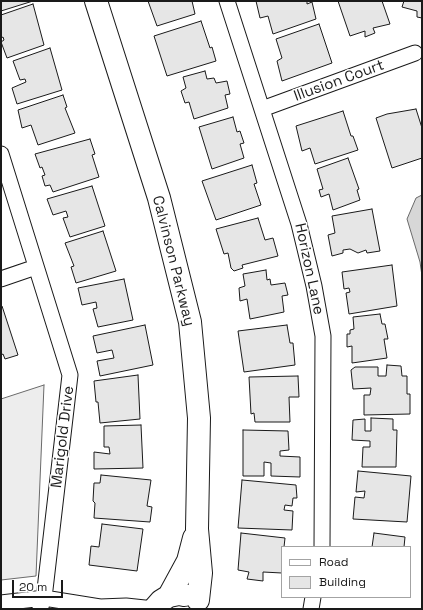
<!DOCTYPE html>
<html>
<head>
<meta charset="utf-8">
<style>
  body { margin:0 }
  #map { position:relative; width:423px; height:610px; overflow:hidden; background:#fff; font-family:"Space Grotesk",sans-serif }
  canvas { display:block }
  .frame { position:absolute; inset:0; border:2px solid #1a1a1a; pointer-events:none }
  .legend { position:absolute; left:281px; top:546px; width:130px; height:52px; box-sizing:border-box; background:#fff; border:1px solid #a3a3a3; margin:0; padding:5px 7px; list-style:none; font-size:12px; color:#1a1a1a }
  .legend li { display:flex; align-items:center; gap:8px; height:20px }
  .legend b { width:20px; border:1px solid #a3a3a3 }
  .scale { position:absolute; left:12px; top:580px; width:51px; height:18px; box-sizing:border-box; border:2px solid #1a1a1a; border-top:0; padding-left:5px; font-size:12px; line-height:14px; white-space:nowrap; color:#1a1a1a; -webkit-text-stroke:3px #fff; paint-order:stroke }
</style>
</head>
<body>
<div id="map">
<canvas width="423" height="610"></canvas>
<div class="frame"></div>
<ul class="legend">
<li><b style="height:5px;background:#fff"></b>Road</li>
<li><b style="height:11px;background:#e6e6e6"></b>Building</li>
</ul>
<div class="scale">20 m</div>
</div>
<script>
const context = document.querySelector('canvas').getContext('2d');
context.lineJoin = 'round';
function fill(path, color) {
  context.fillStyle = color;
  context.fill(path, 'evenodd');
}
function toPath(rows) {
  const path = new Path2D();
  for (const r of rows) {
    path.moveTo(r[0], r[1]);
    for (let i = 2; i < r.length; i += 2) path.lineTo(r[i], r[i + 1]);
  }
  return path;
}
function trace(path, color, width, dash) {
  context.strokeStyle = color;
  context.lineWidth = width;
  context.lineCap = dash ? 'butt' : 'round';
  context.setLineDash(dash || []);
  context.stroke(path);
}
function write(font, color, halo, rows, align = 'center') {
  context.font = font + ' "Space Grotesk",sans-serif';
  context.lineWidth = 3;
  context.setLineDash([]);
  context.textBaseline = 'middle';
  context.strokeStyle = halo;
  context.fillStyle = color;
  for (const [text, x, y, turn = 0] of rows) {
    context.save();
    context.translate(x, y);
    context.rotate((+turn || 0) * Math.PI / 180);
    context.textAlign = isNaN(turn) ? turn : align;
    if (halo) context.strokeText(text, 0, 0);
    context.fillText(text, 0, 0);
    context.restore();
  }
}
const built = toPath([
  [44,385,36,576,1,580,1,399,44,385]
]);
fill(built, '#ededed');
trace(built, '#6a6a6a', 1);
const water = toPath([
  [422,195,422,276,420,262,407,219,416,198,422,195]
]);
fill(water, '#d7d7d7');
trace(water, '#6a6a6a', 1);
const building = toPath([
  [1,1,33,1,1,11,1,1],
  [148,1,192,1,195,14,157,26,148,1],
  [256,1,307,1,307,4,312,2,316,19,273,34,268,16,260,18,256,1],
  [338,1,382,1,390,24,373,28,375,33,365,37,365,31,350,36,338,1],
  [404,1,422,1,422,18,417,17,417,11,402,7,404,1],
  [33,4,44,45,7,58,1,42,4,40,3,37,1,38,1,15,33,4],
  [201,21,210,48,212,47,216,61,167,76,154,36,201,21],
  [319,24,332,63,282,81,277,61,282,58,276,39,319,24],
  [50,48,62,90,17,104,12,88,26,82,25,79,20,80,13,61,50,48],
  [205,71,207,79,214,78,216,83,227,81,230,94,225,95,228,108,194,119,189,102,185,103,181,91,186,88,183,77,205,71],
  [63,95,67,107,65,108,75,133,38,145,31,125,22,128,18,110,63,95],
  [416,109,422,128,422,158,392,168,376,118,387,114,416,109],
  [343,111,351,136,353,136,358,150,315,164,310,148,302,151,296,126,343,111],
  [233,117,237,132,240,131,244,143,240,144,244,158,212,169,199,127,233,117],
  [90,139,95,154,92,155,99,177,53,192,50,185,45,186,42,176,45,175,42,167,40,168,35,154,90,139],
  [348,158,359,189,357,190,360,200,333,210,329,194,321,197,319,190,323,189,317,169,348,158],
  [252,165,257,183,254,184,261,205,216,220,202,181,252,165],
  [92,186,105,226,70,237,63,218,68,217,66,211,53,215,47,199,92,186],
  [372,209,380,251,367,253,366,250,358,253,350,249,343,250,343,253,332,256,328,235,335,233,332,216,372,209],
  [258,218,265,240,273,238,278,256,242,265,243,268,234,271,231,268,228,253,224,254,216,229,258,218],
  [103,231,116,271,76,283,71,267,74,266,65,243,103,231],
  [392,265,397,306,349,314,346,293,350,292,349,288,344,289,342,272,392,265],
  [266,270,267,280,270,279,271,285,285,283,288,295,282,296,284,312,250,319,247,299,240,301,239,288,245,286,243,274,266,270],
  [124,279,133,320,98,327,93,309,97,308,96,302,82,305,78,288,124,279],
  [1,306,2,306,18,355,5,359,3,354,1,355,1,306],
  [380,314,382,324,385,324,388,339,384,339,387,358,352,363,352,346,347,347,347,334,350,334,350,330,354,329,353,317,380,314],
  [145,325,153,365,100,376,97,361,114,358,112,350,97,353,93,336,145,325],
  [287,325,290,343,293,343,295,365,244,372,238,331,287,325],
  [387,365,401,366,402,376,407,376,407,394,410,394,410,414,364,415,364,395,370,395,371,388,353,389,351,370,355,367,378,367,378,376,386,376,387,365],
  [138,375,140,419,100,423,98,402,96,402,94,381,138,375],
  [298,376,299,397,289,397,290,422,255,422,254,413,251,414,249,377,298,376],
  [371,418,393,419,393,430,397,430,396,467,362,467,363,447,370,447,370,441,352,440,353,420,365,419,365,431,371,431,371,418],
  [141,425,143,468,94,469,94,452,110,454,109,447,104,447,104,426,141,425],
  [243,430,288,431,289,450,280,451,280,456,300,457,300,477,271,476,271,463,264,462,264,476,243,476,243,430],
  [358,471,411,476,407,522,353,519,355,497,364,498,365,491,356,492,358,471],
  [101,475,151,480,147,506,152,507,150,522,94,518,95,503,93,501,94,483,100,483,101,475],
  [242,480,296,485,297,498,293,498,292,506,285,505,284,510,293,511,292,530,238,528,242,480],
  [102,524,143,529,137,571,89,565,91,546,99,547,102,524],
  [241,533,285,538,284,547,282,547,282,573,263,572,263,581,247,579,249,572,238,570,241,533],
  [374,533,405,537,404,547,372,547,374,533]
]);
fill(building, '#e6e6e6');
trace(building, '#1a1a1a', 1);
const minor = toPath([
  [227,1,299,224,314,286,323,336,322,547],
  [262,109,415,53],
  [1,154,70,375,44,598,40,609],
  [1,279,36,267],
  [1,603,44,598,100,607,126,606,154,609],
  [311,609,313,597]
]);
const secondary = toPath([
  [96,1,159,198,190,322,199,418,197,529,201,573,198,600],
  [169,596,188,561,194,538],
  [154,609,161,601,169,596,179,594,184,595]
]);
trace(minor, '#1a1a1a', 17);
trace(secondary, '#1a1a1a', 24);
trace(minor, '#fff', 15);
trace(secondary, '#fff', 22);
write('15px', '#1a1a1a', '#fff', [
  ["Illusion Court",339,81,-20],
  ["Calvinson Parkway",173,261,76],
  ["Horizon Lane",309,269,78],
  ["Marigold Drive",63,437,-83]
]);
</script>
</body>
</html>
